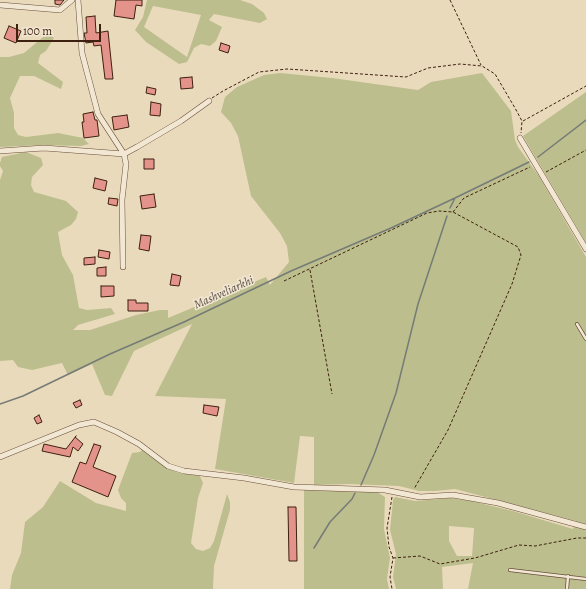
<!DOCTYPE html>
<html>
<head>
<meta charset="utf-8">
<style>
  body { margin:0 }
  #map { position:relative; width:586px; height:589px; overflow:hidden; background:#eadabc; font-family:Alegreya,serif }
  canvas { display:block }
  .scale { position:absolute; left:16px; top:24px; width:85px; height:18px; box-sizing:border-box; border:2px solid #3e2010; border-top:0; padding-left:5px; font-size:12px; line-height:14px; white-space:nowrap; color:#3e2010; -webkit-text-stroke:3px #f1e7d3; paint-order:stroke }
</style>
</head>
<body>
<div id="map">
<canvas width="586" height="589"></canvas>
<div class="scale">100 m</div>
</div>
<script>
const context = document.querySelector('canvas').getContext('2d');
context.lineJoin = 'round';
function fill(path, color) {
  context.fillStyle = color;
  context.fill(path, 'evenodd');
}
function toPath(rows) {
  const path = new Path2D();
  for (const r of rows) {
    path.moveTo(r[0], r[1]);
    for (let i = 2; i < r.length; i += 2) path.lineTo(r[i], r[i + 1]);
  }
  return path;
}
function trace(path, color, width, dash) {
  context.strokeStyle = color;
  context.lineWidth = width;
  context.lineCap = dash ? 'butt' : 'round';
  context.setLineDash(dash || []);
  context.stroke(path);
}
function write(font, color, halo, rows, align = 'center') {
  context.font = font + ' Alegreya,serif';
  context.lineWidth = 3;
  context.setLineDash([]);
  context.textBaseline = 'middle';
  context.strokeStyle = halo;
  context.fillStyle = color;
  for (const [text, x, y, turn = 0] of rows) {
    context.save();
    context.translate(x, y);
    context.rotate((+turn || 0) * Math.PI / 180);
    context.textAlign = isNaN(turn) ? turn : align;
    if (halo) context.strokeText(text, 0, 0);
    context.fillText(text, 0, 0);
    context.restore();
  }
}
fill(toPath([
  [147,0,240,0,252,4,264,13,267,19,260,23,214,14,209,20,222,27,216,41,210,46,201,44,194,48,187,62,179,64,146,42,135,30,143,17],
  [153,6,201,15,187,57,144,27],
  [48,33,54,38,46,51,40,55,38,63,63,82,61,89,34,76,20,76,10,98,14,113,14,128,18,135,26,137,58,133,83,138,89,144,81,146,43,145,0,147,0,57,9,57,24,53],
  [280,73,332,78,418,90,431,82,482,73,511,111,515,140,518,147,539,176,586,257,586,589,468,589,473,563,442,567,443,589,396,589,393,577,396,554,390,530,393,500,395,497,415,501,450,498,471,501,513,511,573,529,576,521,455,489,435,491,419,491,399,486,349,484,314,485,314,437,300,436,294,483,215,469,226,399,155,396,192,324,134,351,112,396,105,395,92,364,68,375,62,363,32,370,18,367,13,360,0,361,0,180,3,171,0,166,0,163,2,157,26,152,41,158,43,165,32,177,31,185,34,192,66,201,78,212,76,219,71,225,58,232,62,255,73,275,79,308,87,310,111,308,115,314,78,325,73,330,90,330,136,315,160,310,168,310,168,318,266,277,270,285,289,262,287,246,280,233,251,196,238,136,231,123,221,112,225,97,237,87,264,75],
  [449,526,474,528,472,556,457,556,449,541],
  [586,92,586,243,523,136],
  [142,450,167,468,179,473,200,476,203,483,198,498,191,543,196,549,203,551,210,548,214,541,227,494,230,502,230,510,214,566,213,589,10,589,12,575,21,553,25,522,43,507,60,481,96,503,126,511,126,503,121,498,118,490,132,453,140,452],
  [304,490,377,492,385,497,384,529,390,558,387,579,389,589,304,589]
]), '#bcbe8d');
trace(toPath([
  [538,157,586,120],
  [450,208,455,198,529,162],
  [0,404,23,396,110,354,184,322,291,271,391,228,455,198],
  [361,485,374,455,396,393,418,304,447,216],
  [314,548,330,522,352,499,355,493]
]), '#767b76', 1.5);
const building = toPath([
  [55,0,64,0,60,5,55,4,55,0],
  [116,0,142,0,142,6,136,5,134,19,114,16,116,0],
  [95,16,96,33,108,31,113,79,105,79,101,45,94,46,93,42,86,43,84,33,87,33,86,17,95,16],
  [9,26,21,31,16,43,4,38,9,26],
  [221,43,230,46,228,53,219,50,221,43],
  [192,77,193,88,181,89,180,78,192,77],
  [147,87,156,89,155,95,146,93,147,87],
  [151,102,161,104,160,116,150,115,151,102],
  [93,112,95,120,97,120,99,136,84,138,82,122,84,122,83,114,93,112],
  [127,115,129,127,114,130,112,117,127,115],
  [144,159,154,159,154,169,144,169,144,159],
  [95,178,107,181,105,191,93,188,95,178],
  [154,194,156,207,142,209,140,196,154,194],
  [109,198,118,199,117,206,108,204,109,198],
  [141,235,151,236,149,251,139,249,141,235],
  [99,250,110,252,109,259,98,257,99,250],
  [95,257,95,264,84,265,84,258,95,257],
  [106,267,106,276,97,276,97,268,106,267],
  [172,274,181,276,179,286,170,285,172,274],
  [101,286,114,286,114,296,101,297,101,286],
  [128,300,136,300,136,303,148,303,148,311,128,311,128,300],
  [80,400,82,405,76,408,73,403,80,400],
  [204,405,219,407,217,416,203,413,204,405],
  [39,415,42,422,37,424,34,418,39,415],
  [76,436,75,437,83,444,78,451,73,447,70,457,42,451,44,444,66,449,76,436],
  [94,444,101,446,93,467,116,476,108,497,72,482,80,462,86,464,94,444],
  [288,507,296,507,297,561,289,561,288,507]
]);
fill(building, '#e4938b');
trace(building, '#3e2010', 1);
const service = toPath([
  [577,324,586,339],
  [510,570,586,579],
  [567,589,568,576]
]);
const minor = toPath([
  [78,0,82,53,98,114,124,154,126,164,122,200,123,267],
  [0,5,60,10,72,0],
  [520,138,586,249],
  [0,151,44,148,124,154,137,147,181,121,209,101],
  [0,457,79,425,94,422,117,432,139,444,168,466,184,471,244,478,294,487,385,490,420,497,453,495,498,503,586,527]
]);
trace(service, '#694e3b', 4);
trace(minor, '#694e3b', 6);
trace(toPath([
  [450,0,481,65],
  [212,98,223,91,259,72,287,69,406,77,428,68,460,64,482,66,495,74,515,108,522,121,521,133],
  [523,121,586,86],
  [546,172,586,150],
  [453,212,464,198,530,167],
  [310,270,332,394],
  [284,281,427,213,439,211,453,212,518,247,521,255,512,284,448,430,414,489],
  [392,497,387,528,389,547,393,558,390,577,392,589],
  [393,558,420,556,440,564,475,558,519,545,535,546,577,538,586,538]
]), '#3e2010', 1, [3, 2]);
trace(service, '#f1e7d3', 2.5);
trace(minor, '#f1e7d3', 5);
write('italic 12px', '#5a4e43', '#f1e7d3', [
  ["Mashveliarkhi",224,293,-24]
]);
</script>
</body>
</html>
